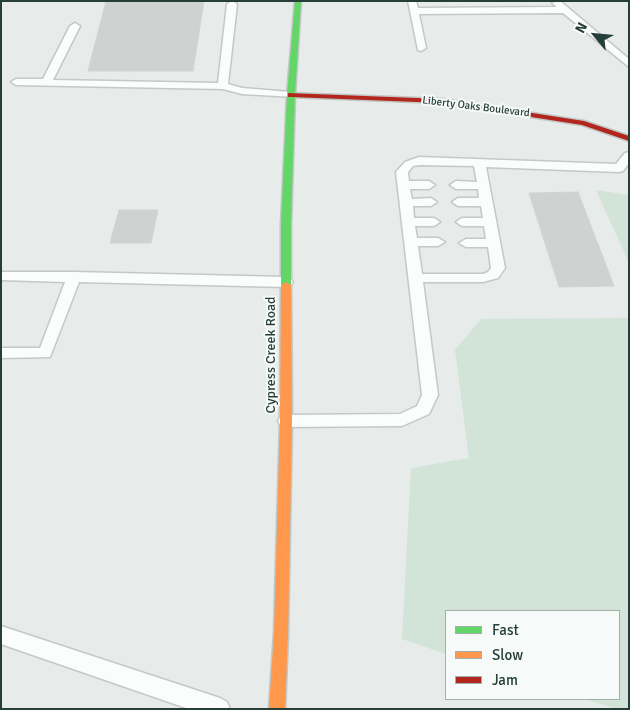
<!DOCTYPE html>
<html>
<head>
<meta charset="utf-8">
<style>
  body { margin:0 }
  #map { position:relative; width:630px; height:710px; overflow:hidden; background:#e7ebe9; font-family:Signika,sans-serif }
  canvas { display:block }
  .frame { position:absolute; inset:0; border:2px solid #263e39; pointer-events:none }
  .legend { position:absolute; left:445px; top:610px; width:175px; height:90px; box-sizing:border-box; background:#f6faf8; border:1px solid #a3afac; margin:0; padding:6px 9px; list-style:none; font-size:15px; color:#263e39 }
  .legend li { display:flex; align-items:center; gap:10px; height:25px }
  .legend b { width:25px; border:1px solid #a3afac }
  .north { position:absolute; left:570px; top:10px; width:50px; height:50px; -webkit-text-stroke:4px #f6faf8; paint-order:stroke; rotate:298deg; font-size:14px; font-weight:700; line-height:20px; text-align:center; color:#263e39 }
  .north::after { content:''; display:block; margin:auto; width:18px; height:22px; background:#263e39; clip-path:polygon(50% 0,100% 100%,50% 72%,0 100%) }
</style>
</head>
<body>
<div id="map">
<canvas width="630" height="710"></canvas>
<div class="frame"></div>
<ul class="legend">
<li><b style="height:6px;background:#63d668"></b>Fast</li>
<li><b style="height:6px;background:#ff974d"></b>Slow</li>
<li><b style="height:6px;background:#b3261e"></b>Jam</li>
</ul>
<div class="north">N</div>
</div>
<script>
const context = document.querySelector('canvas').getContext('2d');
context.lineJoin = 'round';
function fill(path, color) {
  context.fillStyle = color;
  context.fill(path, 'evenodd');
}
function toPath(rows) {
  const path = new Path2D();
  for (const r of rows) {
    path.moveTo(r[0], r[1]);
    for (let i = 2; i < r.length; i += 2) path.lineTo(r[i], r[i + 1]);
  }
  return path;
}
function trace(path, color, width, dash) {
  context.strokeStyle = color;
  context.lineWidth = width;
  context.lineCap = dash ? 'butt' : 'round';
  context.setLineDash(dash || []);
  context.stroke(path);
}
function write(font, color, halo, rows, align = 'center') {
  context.font = font + ' Signika,sans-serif';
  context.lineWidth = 4;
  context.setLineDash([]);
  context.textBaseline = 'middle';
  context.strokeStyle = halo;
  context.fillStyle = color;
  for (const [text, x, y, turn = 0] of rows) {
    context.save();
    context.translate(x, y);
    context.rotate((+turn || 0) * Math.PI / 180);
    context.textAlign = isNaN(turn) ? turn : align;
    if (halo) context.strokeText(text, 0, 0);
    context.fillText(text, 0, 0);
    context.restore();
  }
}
fill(toPath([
  [596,190,629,195,629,263],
  [629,318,629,709,616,709,585,699,619,699,619,611,446,611,446,654,402,639,411,468,469,458,455,350,481,319]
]), '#d2e3d8');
const building = toPath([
  [106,1,204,1,193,71,88,71,106,1],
  [578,192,614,286,559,287,529,193,578,192],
  [119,210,158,210,151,243,110,243,119,210]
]);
fill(building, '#ced3d1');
trace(building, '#d0d4d2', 1);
const lane = toPath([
  [232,1,237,4,228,84,242,88,291,92,296,95,295,97,242,94,223,89,16,85,11,82,16,79,43,79,70,26,75,23,80,26,53,80,218,83,227,4,232,1],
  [408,1,416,1,418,8,557,7,552,3,560,1,629,59,629,67,563,13,419,14,426,48,421,51,418,50,408,1],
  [629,152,629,163,623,171,619,172,486,167,505,268,498,278,483,282,423,282,438,395,429,414,402,426,286,427,280,425,278,421,280,417,286,415,400,414,417,406,422,395,396,172,405,162,419,157,616,164,625,153,629,152],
  [420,165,474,166,477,182,456,181,450,185,456,189,478,189,479,198,458,198,452,202,458,206,481,206,483,218,462,218,456,222,462,226,484,226,486,239,466,239,459,243,466,247,488,247,491,268,488,272,483,274,422,274,418,246,438,246,445,242,438,238,417,238,415,226,434,226,440,222,434,218,414,218,413,206,431,206,437,202,431,198,412,199,410,189,429,189,435,185,429,181,409,181,408,172,413,166,420,165],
  [1,272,74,272,286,277,291,279,293,282,291,285,286,287,79,282,50,357,1,358,1,348,40,348,65,282,1,280,1,272],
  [1,626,220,698,227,702,230,709,189,709,1,644,1,626]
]);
const fast = toPath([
  [295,1,301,1,295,95,291,224,291,285,286,288,281,285,281,224,287,95,295,1]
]);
const slow = toPath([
  [286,282,291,285,292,421,288,633,285,709,269,709,274,633,280,421,281,285,286,282]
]);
const jam = toPath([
  [288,93,442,99,584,121,629,136,629,141,582,125,442,103,291,97,288,97,288,93]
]);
trace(lane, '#c4c8c6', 3);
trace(fast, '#c1c7c5', 3);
trace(slow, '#c1c7c5', 3);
trace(jam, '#c1c7c5', 3);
fill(lane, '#fbfcfc');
fill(fast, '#63d668');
fill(slow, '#ff974d');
fill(jam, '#b3261e');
write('11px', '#263e39', '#f6faf8', [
  ["Liberty Oaks Boulevard",476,107,7]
]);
write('14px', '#263e39', '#f6faf8', [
  ["Cypress Creek Road",271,355,-90]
]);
</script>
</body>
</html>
